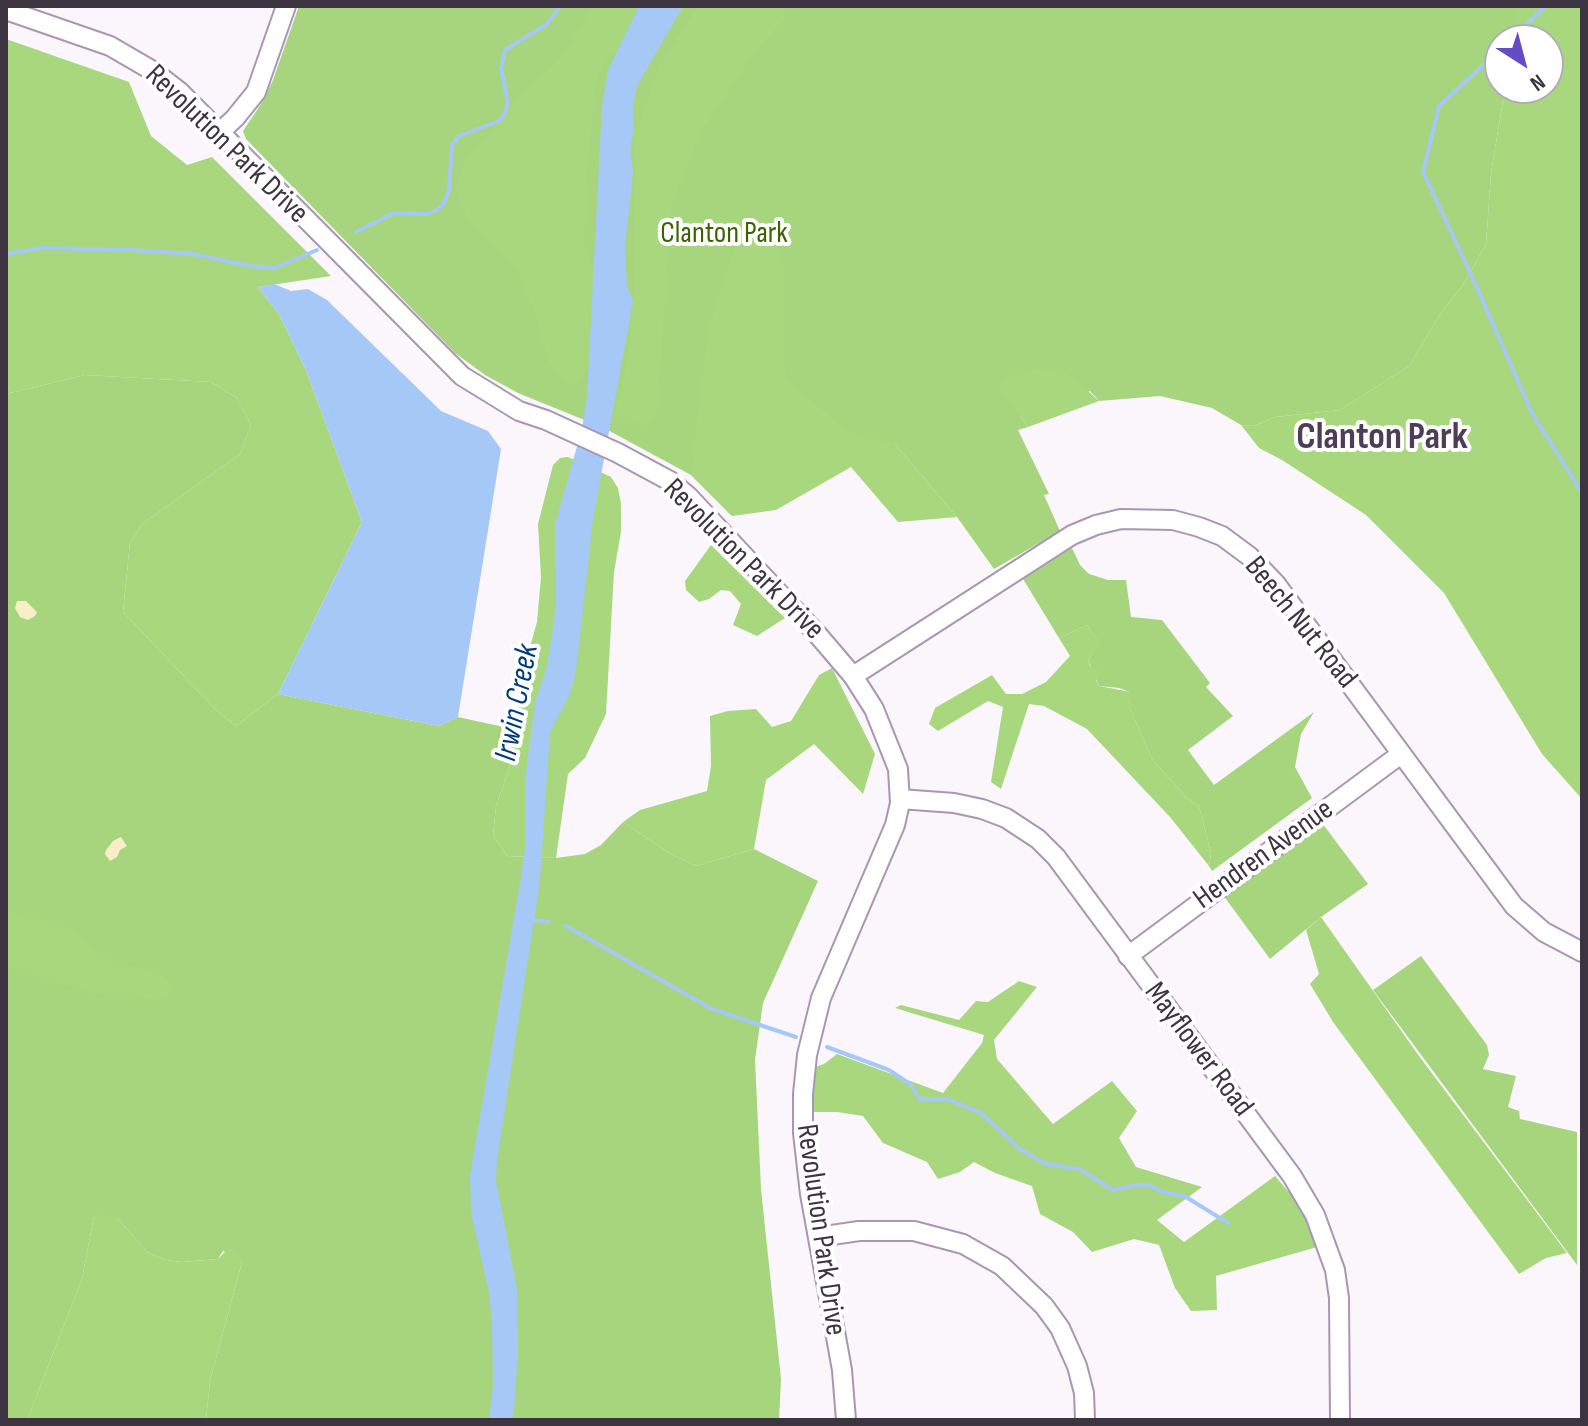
<!DOCTYPE html>
<html>
<head>
<meta charset="utf-8">
<style>
  body { margin:0 }
  #map { position:relative; width:1588px; height:1426px; overflow:hidden; background:#faf6fc; font-family:"Sofia Sans Condensed",sans-serif }
  canvas { display:block }
  .frame { position:absolute; inset:0; border:8px solid #3c3440; pointer-events:none }
  .north { position:absolute; left:1484px; top:24px; width:80px; height:80px; box-sizing:border-box; background:#fff; border:2px solid #b1aeb3; border-radius:50%; rotate:144deg; font-size:22px; font-weight:700; line-height:32px; text-align:center; color:#3c3440 }
  .north::after { content:''; display:block; margin:auto; width:28px; height:36px; background:#644cc5; clip-path:polygon(50% 0,100% 100%,50% 72%,0 100%) }
</style>
</head>
<body>
<div id="map">
<canvas width="1588" height="1426"></canvas>
<div class="frame"></div>
<div class="north">N</div>
</div>
<script>
const context = document.querySelector('canvas').getContext('2d');
context.lineJoin = 'round';
function fill(path, color) {
  context.fillStyle = color;
  context.fill(path, 'evenodd');
}
function toPath(rows) {
  const path = new Path2D();
  for (const r of rows) {
    path.moveTo(r[0], r[1]);
    for (let i = 2; i < r.length; i += 2) path.lineTo(r[i], r[i + 1]);
  }
  return path;
}
function trace(path, color, width, dash) {
  context.strokeStyle = color;
  context.lineWidth = width;
  context.lineCap = dash ? 'butt' : 'round';
  context.setLineDash(dash || []);
  context.stroke(path);
}
function write(font, color, halo, rows, align = 'center') {
  context.font = font + ' "Sofia Sans Condensed",sans-serif';
  context.lineWidth = 8;
  context.setLineDash([]);
  context.textBaseline = 'middle';
  context.strokeStyle = halo;
  context.fillStyle = color;
  for (const [text, x, y, turn = 0] of rows) {
    context.save();
    context.translate(x, y);
    context.rotate((+turn || 0) * Math.PI / 180);
    context.textAlign = isNaN(turn) ? turn : align;
    if (halo) context.strokeText(text, 0, 0);
    context.fillText(text, 0, 0);
    context.restore();
  }
}
fill(toPath([
  [299,6,1546,6,1521,40,1500,40,1500,88,1505,88,1491,173,1486,244,1463,285,1440,314,1409,366,1340,410,1275,417,1254,426,1241,425,1212,408,1160,396,1099,401,1090,391,1020,416,1028,427,1018,430,1049,494,1044,495,1060,531,994,569,957,517,895,444,732,516,691,475,604,428,518,393,485,375,455,353,246,139,243,131,263,101,273,80],
  [85,375,211,382,237,398,251,425,240,454,142,524,130,542,123,612,216,710,236,726,278,694,439,726,458,717,522,731,496,806,493,836,507,856,556,858,585,854,601,845,623,822,669,853,696,866,754,849,818,881,763,1003,755,1060,761,1189,781,1379,779,1420,206,1420,210,1381,242,1262,223,1251,218,1259,182,1262,166,1260,147,1252,118,1219,94,1216,82,1279,27,1420,6,1420,6,394],
  [1072,548,1080,565,1089,574,1108,580,1126,580,1131,617,1162,620,1210,683,1206,687,1233,716,1188,750,1214,785,1314,712,1301,734,1295,767,1312,798,1212,871,1209,866,1211,853,1199,806,1187,798,1152,759,1129,706,1130,692,1119,688,1099,686,1088,660,1100,644,1087,625,1059,638,1023,579],
  [1322,823,1368,884,1321,917,1270,959,1223,895],
  [1421,956,1487,1045,1489,1055,1483,1069,1516,1076,1508,1107,1519,1111,1520,1119,1577,1132,1577,1265,1373,990]
]), '#a7d57e');
fill(toPath([
  [593,6,635,6,636,8,634,28,624,45,611,55,597,75,588,156,584,244,598,286,601,337,583,378,573,385,565,384,549,362,534,311,516,268,469,221,455,190,466,156,493,129,520,95,563,56],
  [698,6,784,6,785,19,760,46,702,130,672,202,657,412,653,422,646,427,617,416,616,409,626,368,635,287,635,137,658,68],
  [1515,6,1582,6,1582,799,1542,754,1444,593,1366,515,1282,460,1259,448,1241,425,1254,426,1275,417,1340,410,1409,366,1440,314,1463,285,1486,244,1491,173,1505,88,1548,88,1548,40,1521,40,1523,35],
  [6,39,129,82,151,136,187,165,212,157,331,276,258,287,279,314,306,370,362,522,278,694,236,726,216,710,123,612,130,542,142,524,240,454,251,425,237,398,211,382,85,375,6,394],
  [756,222,771,238,784,265,785,377,845,430,895,444,957,517,898,522,851,467,776,510,732,516,691,475,708,333,736,242],
  [1037,369,1057,369,1073,377,1099,401,1028,427,996,383,1013,373],
  [568,457,611,477,618,488,621,504,621,532,614,572,606,714,585,758,568,774,556,858,507,856,493,836,496,806,522,731,515,701,537,622,541,577,538,524,553,465,560,458],
  [711,545,785,618,757,636,733,625,741,604,730,591,721,590,709,599,699,602,686,590,685,581],
  [1087,625,1101,645,1088,660,1090,666,1103,671,1096,680,1099,686,1131,692,1129,706,1152,759,1187,798,1199,806,1211,853,1209,866,1170,817,1087,729,1044,706,1029,704,1001,789,991,782,1003,707,988,701,938,731,929,724,935,708,992,675,1006,694,1022,694,1046,682,1070,656,1059,638],
  [832,668,875,754,863,794,814,744,766,780,754,849,696,866,669,853,623,822,640,810,707,791,711,766,710,716,728,711,756,709,772,727,791,721,819,675],
  [6,910,77,930,95,952,123,965,157,970,170,982,169,996,162,1000,90,993,6,966],
  [1321,917,1419,1056,1567,1253,1546,1258,1519,1274,1333,1022,1310,984,1319,974,1306,930],
  [1019,981,1037,987,994,1040,997,1059,1053,1124,1112,1081,1137,1111,1119,1138,1136,1167,1202,1187,1157,1220,1184,1242,1275,1176,1300,1205,1317,1247,1216,1276,1217,1310,1191,1311,1175,1288,1159,1245,1134,1239,1092,1252,1073,1232,1040,1214,1032,1186,995,1173,974,1162,960,1172,938,1179,927,1162,883,1143,863,1116,837,1112,812,1112,815,1067,824,1064,837,1054,943,1093,982,1043,984,1035,895,1008,901,1005,959,1020,976,1001,988,1002],
  [103,1213,118,1219,147,1252,166,1260,182,1262,218,1259,229,1248,239,1255,242,1262,210,1381,206,1420,27,1420,82,1279,94,1216]
]), '#a8d77e');
fill(toPath([
  [17,601,26,601,37,612,35,616,28,620,20,617,15,608],
  [121,837,127,846,120,850,117,857,110,861,105,854,106,850,113,841]
]), '#f8eec8');
fill(toPath([
  [639,6,683,6,637,86,633,106,634,127,630,150,633,172,625,247,627,286,633,301,593,519,576,671,570,694,550,733,540,881,497,1160,496,1181,517,1289,518,1354,514,1410,512,1420,489,1420,493,1386,492,1324,489,1292,471,1213,470,1175,521,877,525,848,525,780,535,703,547,666,556,607,555,524,582,429,587,396,602,106,608,70],
  [274,284,291,291,308,289,327,300,441,411,488,431,501,449,458,717,439,726,278,694,362,522,306,370,279,314,258,287]
]), '#a6c8f7');
trace(toPath([
  [1510,40,1546,6],
  [1500,50,1439,106,1423,172,1470,272,1532,413,1582,493],
  [356,232,394,213,427,214,437,210,444,203,449,190,452,145,459,136,499,121,505,113,508,103,501,68,505,50,547,24,560,6],
  [6,254,41,248,131,250,193,254,250,266,275,268,317,250],
  [532,920,549,922],
  [566,926,712,1009,796,1037],
  [827,1047,889,1070,910,1084,920,1099,947,1099,981,1113,1020,1149,1046,1164,1079,1169,1113,1190,1137,1185,1149,1185,1160,1191,1186,1197,1228,1223]
]), '#a6c8f7', 4);
const minor = toPath([
  [6,10,110,46,153,71,180,92,462,376,519,411,546,420,618,453,670,481,689,497,818,635,853,676,874,709,898,769,900,803,895,825,821,998,807,1055,803,1094,803,1133,810,1194,842,1370,846,1420],
  [220,132,235,118,256,92,286,6],
  [853,676,1072,535,1096,525,1121,519,1173,520,1199,527,1222,536,1249,556,1276,584,1514,906,1544,932,1582,952],
  [900,799,954,803,982,809,1006,818,1038,839,1056,857,1292,1176,1315,1215,1335,1270,1339,1298,1340,1420],
  [1128,956,1401,754],
  [818,1237,859,1231,914,1231,963,1244,1002,1266,1044,1306,1060,1328,1077,1366,1084,1393,1085,1420]
]);
trace(minor, '#a996b3', 22);
trace(minor, '#fff', 18);
write('30px', '#3c3440', '#fff', [
  ["Revolution Park Drive",226,145,44],
  ["Revolution Park Drive",743,560,45],
  ["Beech Nut Road",1300,623,51],
  ["Hendren Avenue",1264,855,-36],
  ["Mayflower Road",1198,1050,53],
  ["Revolution Park Drive",820,1230,82]
]);
write('30px', '#3b6300', '#fff', [
  ["Clanton Park",724,234]
]);
write('italic 32px', '#013c7e', '#fff', [
  ["Irwin Creek",518,703,-79]
]);
write('bold 38px', '#4e3d57', '#fff', [
  ["Clanton Park",1382,438]
]);
</script>
</body>
</html>
